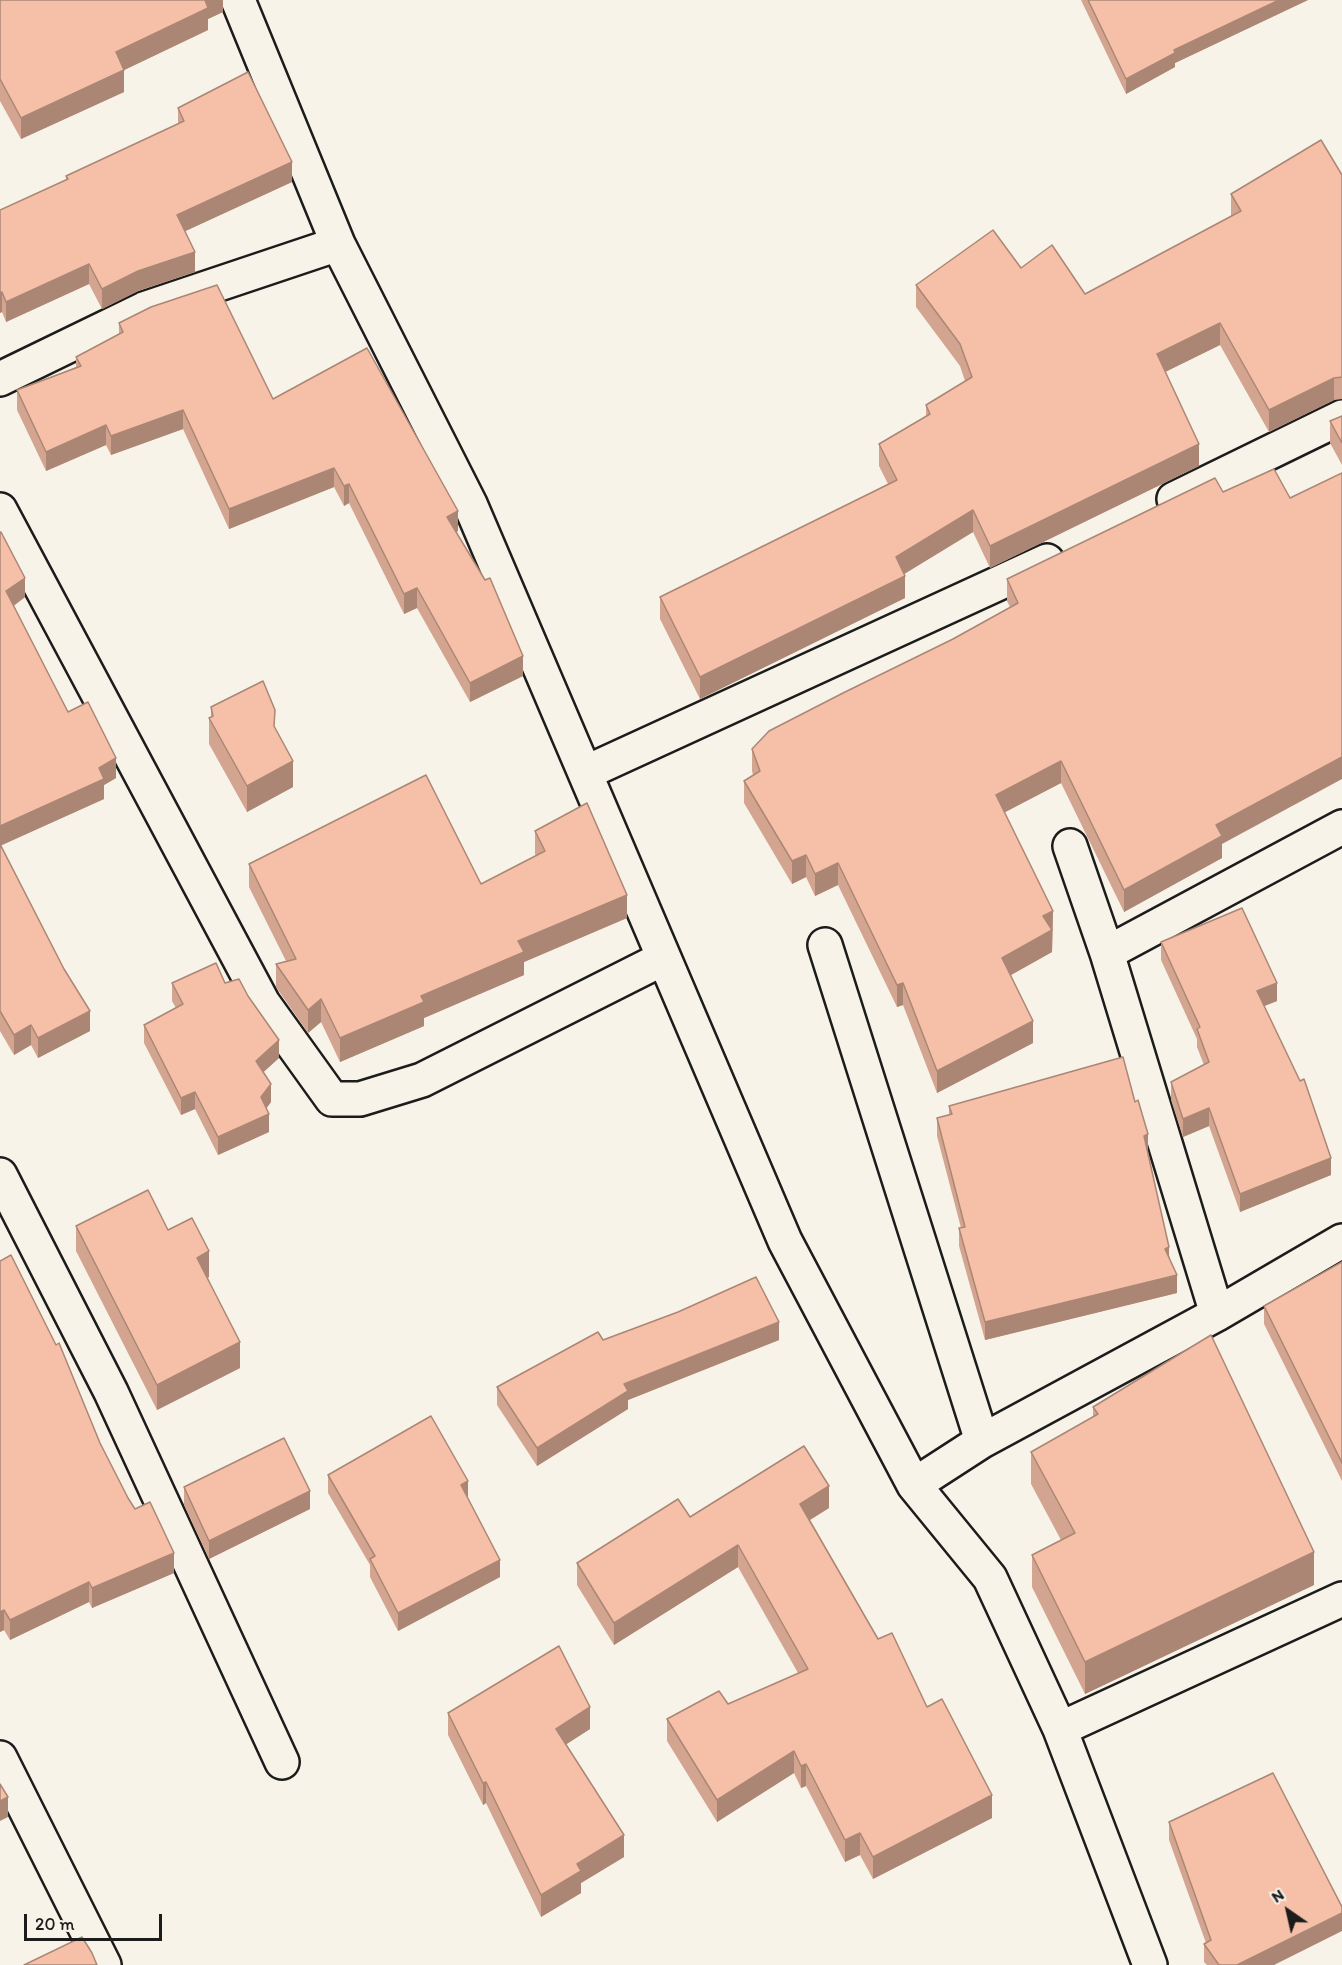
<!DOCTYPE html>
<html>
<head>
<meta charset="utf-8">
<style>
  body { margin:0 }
  #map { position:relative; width:1342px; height:1965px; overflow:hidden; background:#f7f3e8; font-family:Itim,sans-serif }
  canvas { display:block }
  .north { position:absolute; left:1258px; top:1881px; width:60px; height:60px; -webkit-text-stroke:4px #f7f3e8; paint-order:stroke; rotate:326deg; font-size:16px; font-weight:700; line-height:24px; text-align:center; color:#1c1c1c }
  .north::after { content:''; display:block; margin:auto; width:21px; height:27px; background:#1c1c1c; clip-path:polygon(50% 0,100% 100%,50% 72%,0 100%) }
  .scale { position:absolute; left:24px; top:1914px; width:138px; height:27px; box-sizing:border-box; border:3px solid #1c1c1c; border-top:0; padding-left:8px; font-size:18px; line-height:21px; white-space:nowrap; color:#1c1c1c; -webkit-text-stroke:4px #f7f3e8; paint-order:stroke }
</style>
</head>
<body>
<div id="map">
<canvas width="1342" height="1965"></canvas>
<div class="north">N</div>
<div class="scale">20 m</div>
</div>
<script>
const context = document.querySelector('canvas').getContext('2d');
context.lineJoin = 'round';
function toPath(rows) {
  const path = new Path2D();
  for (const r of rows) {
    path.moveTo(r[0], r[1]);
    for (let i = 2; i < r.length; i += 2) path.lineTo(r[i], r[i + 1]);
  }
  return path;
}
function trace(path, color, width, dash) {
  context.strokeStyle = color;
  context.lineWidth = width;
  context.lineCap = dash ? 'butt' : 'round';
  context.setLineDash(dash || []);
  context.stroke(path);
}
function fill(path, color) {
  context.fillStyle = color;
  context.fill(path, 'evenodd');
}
const minor = toPath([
  [238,0,338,244],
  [0,379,144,309,338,244,470,504,785,1241,914,1485,990,1578,1060,1729,1150,1965],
  [1174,499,1342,417],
  [0,510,263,1003,332,1099,360,1099,422,1080,664,958],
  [585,773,1047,561],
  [1070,846,1107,953,1217,1314],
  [825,945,982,1441,1217,1314,1342,1241],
  [1107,953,1342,827],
  [0,1175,111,1392,282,1762],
  [914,1485,982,1441],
  [1060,1729,1342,1599],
  [0,1758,104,1965]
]);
trace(minor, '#1c1c1c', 38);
trace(minor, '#f7f3e8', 33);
fill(toPath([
  [0,0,223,0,223,12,208,19,208,30,124,70,124,92,21,139,0,101],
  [1081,0,1308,0,1175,63,1175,67,1126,94],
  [178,108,292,182,185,231,195,272,138,291,102,309,89,284,6,322,2,312,0,313,0,210,66,180,66,176,178,124],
  [1342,175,1342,399,1334,400,1269,432,1220,345,1165,372,1199,466,990,568,973,532,904,574,905,598,700,699,660,619,660,597,888,484,879,466,879,444,926,417,926,405,965,381,960,366,916,307,916,285,1021,268,1085,294,1231,216,1231,194],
  [119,323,273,399,458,531,456,532,523,676,470,702,417,608,404,614,349,503,344,506,334,487,229,529,183,429,111,455,106,445,46,471,17,410,17,390,76,367,76,357,119,334],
  [1342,416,1342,465,1330,443,1330,421],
  [1223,492,1290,498,1222,844,1222,858,1124,912,1061,783,1004,812,1053,911,1052,952,1011,975,1033,1043,937,1093,903,1005,897,1007,838,885,815,896,806,877,792,884,744,803,744,781,753,775,752,771,752,749,1010,607,1007,601,1007,579],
  [0,532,25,597,14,606,68,712,116,778,104,785,104,799,1,845,90,1031,38,1058,31,1045,14,1055,0,1031],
  [211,707,275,728,293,787,247,812,209,744,209,718,211,717],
  [535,831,627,918,524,962,524,975,424,1018,424,1026,340,1062,321,1022,308,1033,276,987,276,964,286,961,249,887,249,864,481,884,536,856,535,854],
  [1161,942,1277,1001,1264,1006,1331,1175,1240,1212,1209,1126,1183,1137,1171,1100,1171,1082,1204,1065,1197,1047,1197,1039,1161,960],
  [172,983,225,983,279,1058,263,1072,271,1102,266,1109,269,1132,218,1155,195,1109,181,1115,144,1043,144,1025,176,1008,172,1001],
  [949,1106,1148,1152,1177,1293,985,1340,959,1246,959,1228,961,1228,937,1136,937,1118,949,1115],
  [76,1226,168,1230,209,1277,208,1278,240,1368,157,1410,76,1251],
  [0,1261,100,1443,128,1498,174,1573,92,1608,89,1602,10,1640,4,1630,0,1632],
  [1342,1262,1342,1481,1264,1324,1264,1306],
  [603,1340,779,1340,628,1400,628,1409,537,1466,497,1405,497,1387],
  [1093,1407,1314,1585,1085,1694,1032,1587,1032,1555,1061,1540,1031,1484,1031,1452,1093,1417],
  [328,1475,468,1498,500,1577,398,1631,370,1577,370,1565,328,1493],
  [184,1487,310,1509,209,1559,184,1505],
  [829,1508,810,1520,878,1639,927,1707,992,1818,873,1879,860,1855,845,1862,806,1786,801,1788,794,1773,717,1822,667,1741,667,1719,728,1704,798,1673,738,1567,614,1645,577,1585,577,1563,690,1517],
  [448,1713,590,1729,566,1744,624,1857,581,1883,581,1893,541,1917,486,1803,483,1805,448,1735],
  [1169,1822,1274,1965,1207,1965,1204,1962,1204,1944,1206,1943,1169,1840]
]), '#d3a590');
fill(toPath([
  [204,0,223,0,223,12,208,19,208,30,118,73,124,70,124,92,21,139,21,118,116,52],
  [1279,0,1308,0,1175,63,1175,67,1126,94,1126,79,1174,50],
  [292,162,292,182,177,235,177,215],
  [195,252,195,272,138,291,102,309,102,289,138,271],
  [89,264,89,284,6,322,6,302],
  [2,292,2,312,0,313,0,293],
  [1220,323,1220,345,1157,376,1157,354],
  [1334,378,1334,400,1269,432,1269,410],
  [183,410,183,429,111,455,111,436],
  [106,425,106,445,46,471,46,452],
  [1199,444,1199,466,990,568,990,546],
  [334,468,334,487,229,529,229,509],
  [349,484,349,503,344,506,344,486],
  [973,510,973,532,896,579,896,557],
  [458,511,458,531,447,537,447,517],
  [905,576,905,598,700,699,700,677],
  [25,578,25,597,6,611,6,591],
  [417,588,417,608,404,614,404,594],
  [523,656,523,676,470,702,470,683],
  [1342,757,1342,779,1222,844,1222,858,1124,912,1124,890,1216,825],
  [116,758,116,778,104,785,104,799,0,846,0,826],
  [293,761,293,787,247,812,247,786],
  [1061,761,1061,783,996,817,996,795],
  [806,855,806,877,792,884,792,861],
  [838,863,838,885,815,896,815,874],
  [627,895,627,918,524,962,524,975,424,1018,424,1026,340,1062,340,1038,421,996,518,941],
  [1053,911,1052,952,1002,980,1002,958,1043,916],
  [903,983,903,1005,897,1007,897,985],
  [1277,983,1277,1001,1257,1009,1257,991],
  [321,999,321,1022,308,1033,308,1010],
  [90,1011,90,1031,38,1058,38,1038],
  [1033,1021,1033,1043,937,1093,937,1071],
  [31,1025,31,1045,14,1055,14,1035],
  [279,1040,279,1058,256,1079,256,1061],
  [271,1084,271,1102,261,1115,261,1097],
  [195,1092,195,1109,181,1115,181,1098],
  [1209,1108,1209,1126,1183,1137,1183,1119],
  [269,1114,269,1132,218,1155,218,1137],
  [1148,1134,1148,1152,1144,1153,1144,1136],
  [1331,1158,1331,1175,1240,1212,1240,1194],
  [1169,1247,1169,1265,1165,1249],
  [209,1251,209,1277,197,1283,197,1258],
  [1177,1275,1177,1293,985,1340,985,1322],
  [779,1322,779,1340,628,1400,628,1409,537,1466,537,1448,624,1384],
  [240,1342,240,1368,157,1410,157,1385],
  [468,1481,468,1499,461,1485],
  [829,1486,829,1508,800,1526,800,1504],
  [310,1491,310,1509,209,1559,209,1541],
  [738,1545,738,1567,614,1645,614,1623],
  [1314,1552,1314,1585,1085,1694,1085,1662],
  [174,1553,174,1573,92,1608,92,1588],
  [500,1560,500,1577,398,1631,398,1613],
  [89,1582,89,1602,10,1640,10,1620],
  [4,1610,4,1630,0,1632,0,1612],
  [590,1707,590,1729,556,1751,556,1729],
  [794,1751,794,1773,717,1822,717,1800],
  [806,1764,806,1786,801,1788,801,1766],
  [486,1782,486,1803,483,1805,483,1783],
  [992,1795,992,1818,873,1879,873,1857],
  [8,1797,8,1817,0,1821,0,1801],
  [860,1833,860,1855,845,1862,845,1840],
  [624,1835,624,1857,581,1883,581,1893,541,1917,541,1895,577,1864],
  [1342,1913,1342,1931,1274,1965,1237,1965]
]), '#ac8675');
const building = toPath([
  [0,0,205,0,208,8,116,52,124,70,21,118,0,79,0,0],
  [1088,0,1279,0,1174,50,1175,53,1126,79,1088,0],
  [248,72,292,162,177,215,195,252,138,271,102,289,89,264,6,302,2,292,0,293,0,210,68,179,66,176,184,121,178,108,248,72],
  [1321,140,1342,175,1342,377,1334,378,1269,410,1220,323,1157,354,1199,444,990,546,973,510,896,557,905,576,700,677,660,597,897,480,879,444,930,414,926,405,972,377,960,344,916,285,993,230,1021,268,1052,245,1085,294,1241,211,1231,194,1321,140],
  [217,285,273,399,367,348,458,511,447,517,485,580,490,578,523,656,470,683,417,588,404,594,349,484,344,486,334,468,229,509,183,410,111,436,106,425,46,452,17,390,81,366,76,357,123,332,119,323,151,307,217,285],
  [1342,416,1342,443,1330,421,1342,416],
  [1274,469,1290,498,1342,473,1342,757,1216,825,1222,836,1124,890,1061,761,996,795,1053,911,1043,916,1052,930,1002,958,1033,1021,937,1071,903,983,897,985,838,863,815,874,806,855,792,861,744,781,760,771,752,749,769,731,843,693,953,639,1018,603,1007,579,1215,478,1223,492,1274,469],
  [0,532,1,532,25,578,6,591,68,712,88,702,116,758,99,768,104,779,0,826,0,532],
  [263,681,275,710,274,726,293,761,247,786,209,718,213,716,211,707,263,681],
  [426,775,481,884,545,851,535,831,587,803,627,895,518,941,524,952,421,996,424,1002,340,1038,321,999,308,1010,276,964,296,959,249,864,426,775],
  [0,844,64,969,90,1011,38,1038,31,1025,14,1035,0,1011,0,844],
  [1242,908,1277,983,1257,991,1300,1081,1304,1079,1331,1158,1240,1194,1209,1108,1183,1119,1171,1082,1209,1062,1197,1029,1200,1027,1161,942,1242,908],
  [216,963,225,983,239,979,248,996,279,1040,256,1061,271,1084,261,1097,269,1114,218,1137,195,1092,181,1098,144,1025,183,1004,172,983,216,963],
  [1123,1057,1135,1102,1138,1100,1148,1134,1144,1136,1169,1247,1165,1249,1177,1275,985,1322,959,1228,965,1227,937,1118,952,1114,949,1106,1123,1057],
  [148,1190,168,1230,192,1218,209,1251,197,1258,240,1342,157,1385,76,1226,148,1190],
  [11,1255,56,1345,59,1343,100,1443,128,1498,135,1509,150,1502,174,1553,92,1588,89,1582,10,1620,4,1610,0,1612,0,1261,11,1255],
  [1342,1262,1342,1463,1264,1306,1342,1262],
  [756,1277,779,1322,624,1384,628,1391,537,1448,497,1387,598,1332,603,1340,678,1312,756,1277],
  [1211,1335,1314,1552,1085,1662,1032,1555,1075,1533,1031,1452,1098,1414,1093,1407,1211,1335],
  [431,1416,468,1481,461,1485,500,1560,398,1613,370,1559,375,1556,328,1475,431,1416],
  [284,1438,310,1491,209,1541,184,1487,284,1438],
  [804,1446,829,1486,800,1504,878,1639,892,1633,927,1707,942,1699,992,1795,873,1857,860,1833,845,1840,806,1764,801,1766,794,1751,717,1800,667,1719,719,1691,728,1704,808,1669,738,1545,614,1623,577,1563,678,1499,690,1517,804,1446],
  [559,1646,590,1707,556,1729,624,1835,577,1864,581,1871,541,1895,486,1782,483,1783,448,1713,559,1646],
  [1273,1773,1342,1907,1342,1913,1237,1965,1219,1965,1204,1944,1211,1940,1169,1822,1273,1773],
  [0,1784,8,1797,0,1801,0,1784],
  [82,1937,92,1953,97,1965,24,1965,82,1937]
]);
fill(building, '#f5c0a7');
trace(building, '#ac8675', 1.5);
</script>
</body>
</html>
